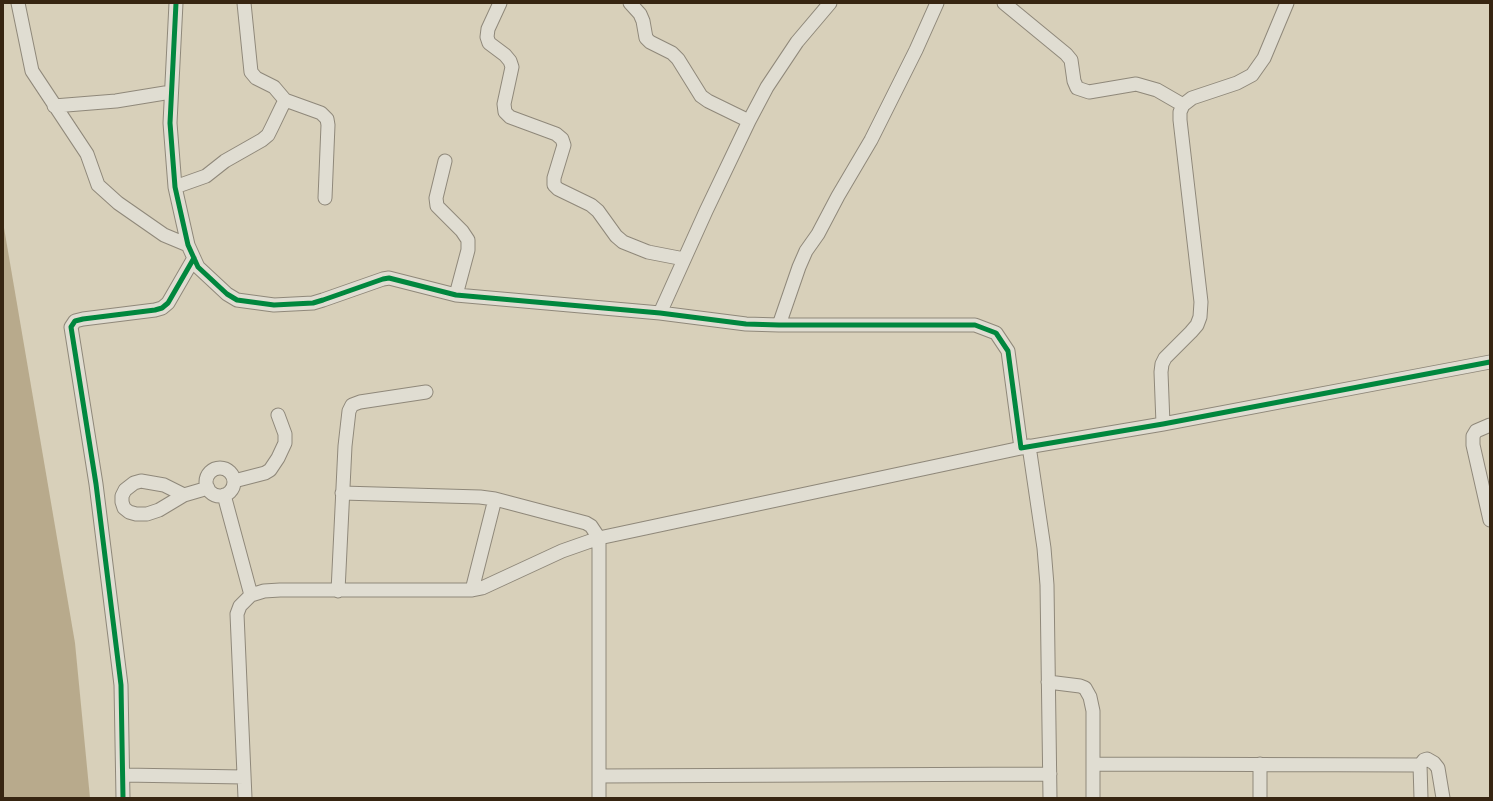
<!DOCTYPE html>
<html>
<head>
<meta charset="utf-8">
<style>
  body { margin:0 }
  #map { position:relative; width:1493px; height:801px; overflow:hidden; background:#d8d0ba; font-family:"IM FELL Great Primer",serif }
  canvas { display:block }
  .frame { position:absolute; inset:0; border:4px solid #372511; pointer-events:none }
</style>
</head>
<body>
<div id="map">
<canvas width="1493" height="801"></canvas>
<div class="frame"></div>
</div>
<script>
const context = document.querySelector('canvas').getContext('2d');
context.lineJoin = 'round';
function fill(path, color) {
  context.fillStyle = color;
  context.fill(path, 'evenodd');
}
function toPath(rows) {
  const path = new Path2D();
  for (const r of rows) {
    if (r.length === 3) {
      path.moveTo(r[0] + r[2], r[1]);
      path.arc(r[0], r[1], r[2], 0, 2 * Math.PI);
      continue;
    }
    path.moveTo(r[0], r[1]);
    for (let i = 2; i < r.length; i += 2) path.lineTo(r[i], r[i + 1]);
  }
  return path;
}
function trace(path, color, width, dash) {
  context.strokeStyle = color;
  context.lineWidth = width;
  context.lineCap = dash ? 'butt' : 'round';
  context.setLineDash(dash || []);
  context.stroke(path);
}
fill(toPath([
  [3,222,75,643,90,798,3,798]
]), '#b8aa8c');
const minor = toPath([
  [18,3,32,71,87,154,98,185,118,203,164,235,188,245],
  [176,3,170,123,175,187,188,245,198,267,227,294,237,300,274,305,313,303,323,300,383,279,389,278,456,295,660,313,746,324,779,325,975,325,996,333,1008,351,1021,448,1163,424,1490,362],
  [244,3,251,72,256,78,274,87,285,100,321,113,327,119,328,125,325,198],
  [500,3,488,29,487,37,489,43,505,55,510,61,512,67,504,104,505,112,510,117,556,134,562,139,564,145,554,178,554,185,558,189,591,205,598,211,616,236,623,242,648,252,684,259],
  [630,3,640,14,643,21,646,38,650,42,672,53,678,59,701,96,708,101,749,121],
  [1004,3,1066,54,1071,60,1074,81,1077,88,1089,92,1136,84,1157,90,1183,105],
  [54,106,116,101,171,92],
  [445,161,436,198,437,206,462,231,468,240,468,250,456,295],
  [175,187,206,176,225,161,262,140,268,135,272,127,285,100],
  [660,313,706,211,749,121,767,87,797,42,830,3],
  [779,325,799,267,806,251,818,234,838,196,871,140,916,50,937,3],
  [1163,424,1161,372,1162,364,1165,358,1191,332,1197,325,1200,317,1201,302,1180,120,1180,112,1183,105,1192,98,1237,83,1252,75,1264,58,1287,3],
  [1490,425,1476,431,1473,436,1473,445,1490,520],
  [1029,446,1044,548,1047,585,1050,798],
  [220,482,14],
  [234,481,265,473,270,470,278,458,285,443,285,434,278,415],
  [342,493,480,497,495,499,586,523,591,526,599,538,599,798],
  [184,495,164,485,141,481,134,483,125,490,122,496,122,502,124,508,129,512,136,514,147,514,159,510,184,495,208,488],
  [224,495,251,595],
  [472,590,495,499],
  [338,591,345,446,349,411,352,405,360,402,426,392],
  [1048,682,1080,686,1085,688,1090,697,1093,711,1093,798],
  [1093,764,1420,765,1424,760,1427,759,1434,763,1438,768,1443,798],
  [1260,764,1260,798],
  [1420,765,1421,798],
  [123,775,244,777],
  [599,776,1050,774],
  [123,798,121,685,96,484,71,327,75,321,83,319,155,310,162,308,168,303,194,258],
  [245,798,237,614,240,606,251,595,264,591,280,590,472,590,482,588,562,551,599,538,1021,448]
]);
trace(minor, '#8f887a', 15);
trace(minor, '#e0ddd2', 13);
trace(toPath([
  [176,3,170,123,175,187,188,245,198,267,227,294,237,300,274,305,313,303,323,300,383,279,389,278,456,295,660,313,746,324,779,325,975,325,996,333,1008,351,1021,448,1163,424,1490,362],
  [123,798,121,685,96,484,71,327,75,321,83,319,155,310,162,308,168,303,194,258]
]), '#00873e', 5);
</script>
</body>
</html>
